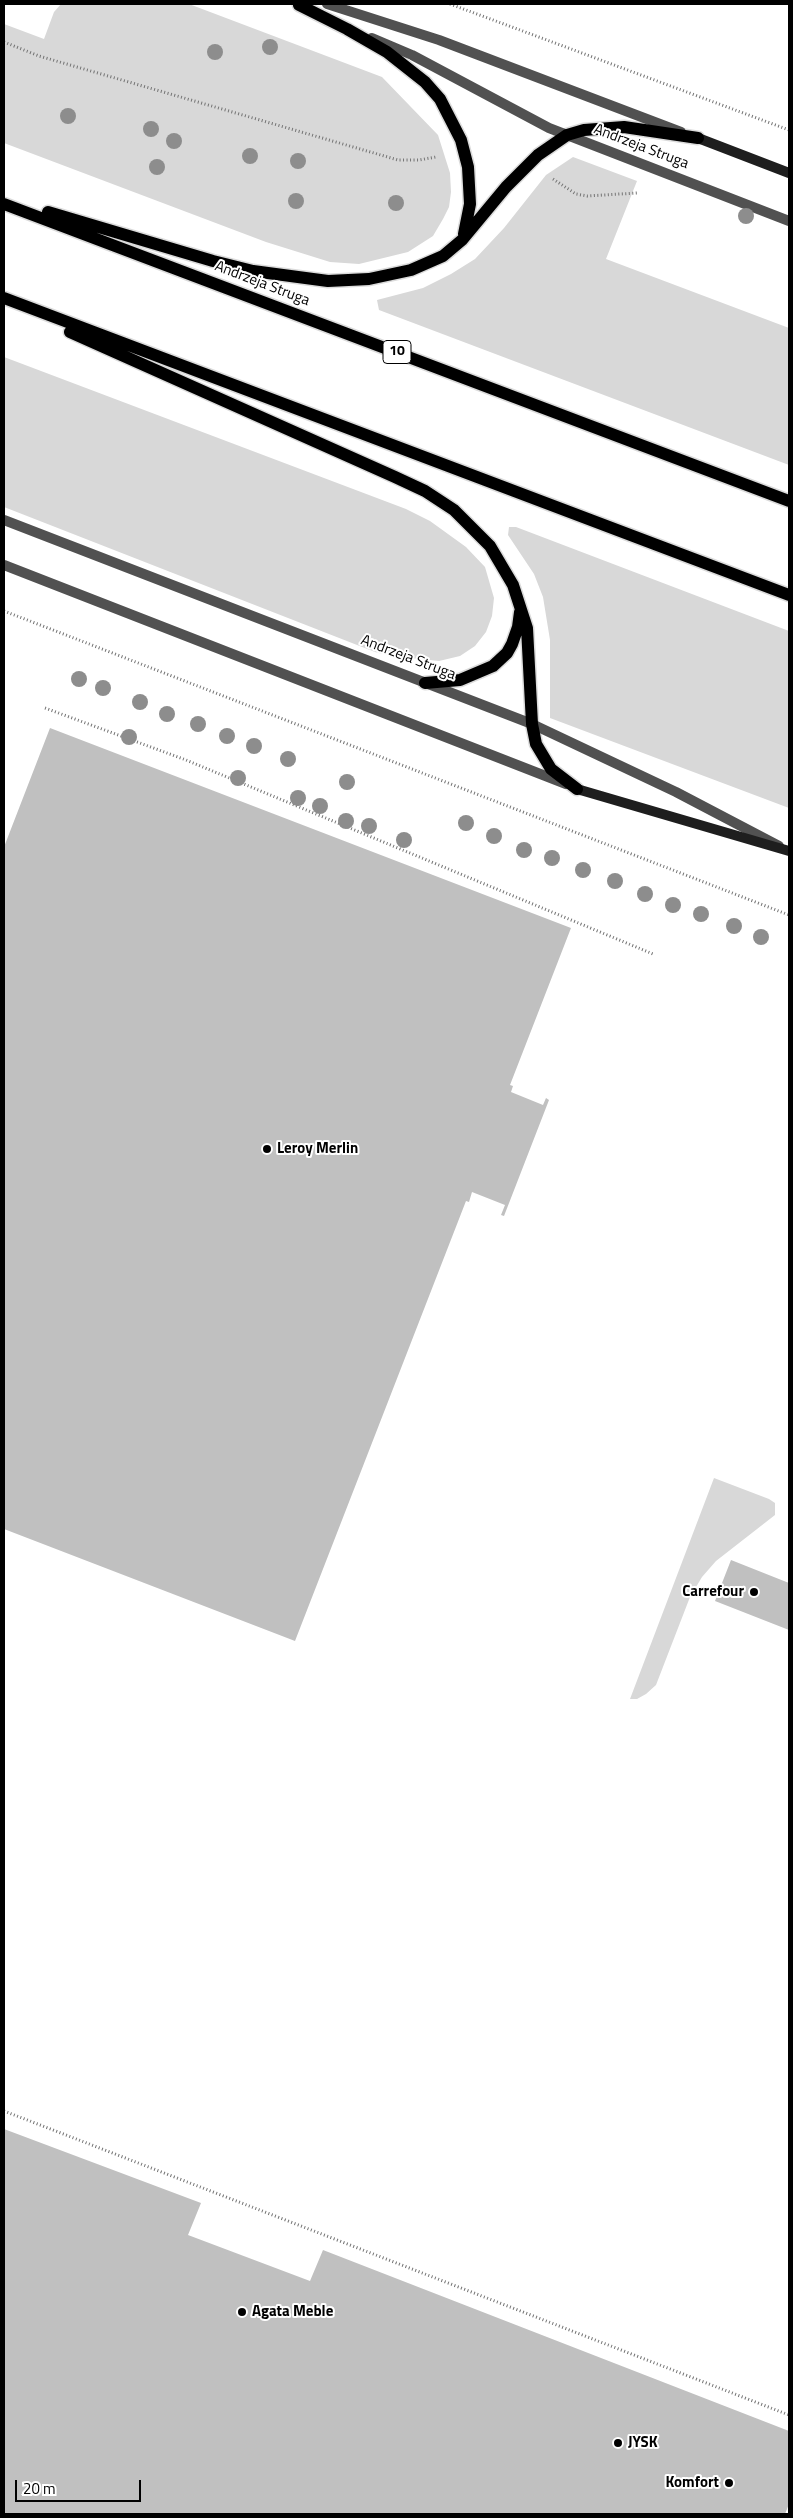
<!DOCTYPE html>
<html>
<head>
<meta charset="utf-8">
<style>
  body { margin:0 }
  #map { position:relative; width:793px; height:2518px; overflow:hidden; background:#fff; font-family:"Titillium Web",sans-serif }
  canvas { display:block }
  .frame { position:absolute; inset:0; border:5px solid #000; pointer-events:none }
  .scale { position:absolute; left:15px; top:2480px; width:126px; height:22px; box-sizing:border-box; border:2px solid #000; border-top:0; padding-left:6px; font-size:15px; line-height:18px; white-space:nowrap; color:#000; -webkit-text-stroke:4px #fff; paint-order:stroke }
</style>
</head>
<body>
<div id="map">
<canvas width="793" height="2518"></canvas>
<div class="frame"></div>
<div class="scale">20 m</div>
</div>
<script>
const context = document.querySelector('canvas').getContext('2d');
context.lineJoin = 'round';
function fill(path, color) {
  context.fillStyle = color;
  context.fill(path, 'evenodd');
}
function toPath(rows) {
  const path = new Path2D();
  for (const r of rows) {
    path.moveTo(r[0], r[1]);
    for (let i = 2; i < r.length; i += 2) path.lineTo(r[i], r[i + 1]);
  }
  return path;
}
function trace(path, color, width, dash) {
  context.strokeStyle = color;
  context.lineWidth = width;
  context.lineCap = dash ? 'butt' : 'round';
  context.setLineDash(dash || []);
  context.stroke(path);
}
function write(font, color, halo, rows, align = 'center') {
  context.font = font + ' "Titillium Web",sans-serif';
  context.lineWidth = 4;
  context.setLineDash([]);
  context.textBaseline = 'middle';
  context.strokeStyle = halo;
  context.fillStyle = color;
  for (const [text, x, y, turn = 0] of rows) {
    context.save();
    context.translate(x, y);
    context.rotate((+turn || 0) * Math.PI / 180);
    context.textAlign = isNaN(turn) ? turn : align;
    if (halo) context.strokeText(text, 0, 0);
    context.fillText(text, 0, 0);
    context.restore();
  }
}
fill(toPath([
  [61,4,189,4,382,77,438,135,450,173,451,192,449,207,443,219,433,236,408,252,359,264,330,262,266,242,4,143,4,24,44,39,54,12],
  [573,157,637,181,606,259,789,328,789,465,379,310,377,300,423,288,451,274,475,259,504,228,546,175],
  [4,357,406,509,430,521,466,547,485,567,494,598,492,616,486,632,475,646,460,656,439,661,391,656,375,652,4,507],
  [509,527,516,527,789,631,789,808,550,718,550,640,543,597,534,574,508,535],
  [714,1478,769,1499,775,1503,775,1515,716,1561,702,1577,690,1597,656,1685,646,1694,637,1699,630,1699]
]), '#d8d8d8');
fill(toPath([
  [50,728,571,928,510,1085,513,1086,511,1092,543,1105,546,1098,549,1100,504,1216,501,1215,505,1205,472,1192,469,1202,466,1201,295,1641,4,1529,4,847],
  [731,1560,789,1583,789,1630,715,1601],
  [4,2129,201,2203,188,2235,310,2281,323,2250,789,2431,789,2504,785,2514,4,2514]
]), '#c0c0c0');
const primary = toPath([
  [299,5,347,29,387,52,425,82,440,99,461,140,468,167,470,204,464,234],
  [4,204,789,501],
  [48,212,213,261,253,271,328,281,369,279,411,270,443,256,462,240,506,187,538,155,567,135,584,130,624,127,698,138],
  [4,298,789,595],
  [70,332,395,477,425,491,454,510,490,546,513,585,527,628,532,724,536,744,551,769,577,789],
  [425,683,460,680,493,666,507,653,512,644,518,627,520,612]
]);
trace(primary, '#dbdbdb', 15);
trace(toPath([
  [450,4,789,130],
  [4,42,39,56,398,160,419,160,436,157],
  [553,179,576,194,587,196,637,193],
  [4,611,789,915],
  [45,708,186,760,653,954],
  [4,2111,789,2415]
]), '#737373', 3, [1, 2.5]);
trace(toPath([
  [327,4,439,40,681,132],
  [372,38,412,55,549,128,789,221],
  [4,520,532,724,676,792,779,846],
  [4,565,566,784]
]), '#515151', 10);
trace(toPath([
  [698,138,789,173],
  [577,789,789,851]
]), '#1e1e1e', 10);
trace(primary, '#000', 12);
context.fillStyle = '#8d8d8d';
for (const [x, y] of [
  [270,47],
  [215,52],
  [68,116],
  [151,129],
  [174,141],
  [250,156],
  [298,161],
  [157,167],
  [296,201],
  [396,203],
  [746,216],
  [79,679],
  [103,688],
  [140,702],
  [167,714],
  [198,724],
  [227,736],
  [129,737],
  [254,746],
  [288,759],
  [238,778],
  [347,782],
  [298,798],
  [320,806],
  [346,821],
  [466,823],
  [369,826],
  [494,836],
  [404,840],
  [524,850],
  [552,858],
  [583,870],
  [615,881],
  [645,894],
  [673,905],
  [701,914],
  [734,926],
  [761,937]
]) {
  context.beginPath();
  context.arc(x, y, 8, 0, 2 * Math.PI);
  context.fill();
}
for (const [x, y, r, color] of [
  [267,1149,5,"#000"],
  [754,1592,5,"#000"],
  [242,2312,5,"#000"],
  [618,2443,5,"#000"],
  [729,2483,5,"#000"]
]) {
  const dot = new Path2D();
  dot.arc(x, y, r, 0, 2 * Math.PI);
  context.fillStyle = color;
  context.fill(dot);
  trace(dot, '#fff', 2);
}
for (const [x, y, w] of [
  [397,352,28]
]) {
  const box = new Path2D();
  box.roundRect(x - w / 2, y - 11.5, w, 23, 4);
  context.fillStyle = '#fff';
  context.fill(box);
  trace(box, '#000', 1);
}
write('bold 14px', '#000', null, [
  ["10",397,352]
]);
write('15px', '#000', '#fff', [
  ["Andrzeja Struga",641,147,21],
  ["Andrzeja Struga",262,284,21],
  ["Andrzeja Struga",408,658,21]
]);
write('bold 15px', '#000', '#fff', [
  ["Leroy Merlin",277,1149],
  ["Carrefour",744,1592,"right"],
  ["Agata Meble",252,2312],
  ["JYSK",628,2443],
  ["Komfort",719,2483,"right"]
], 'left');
</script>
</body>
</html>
